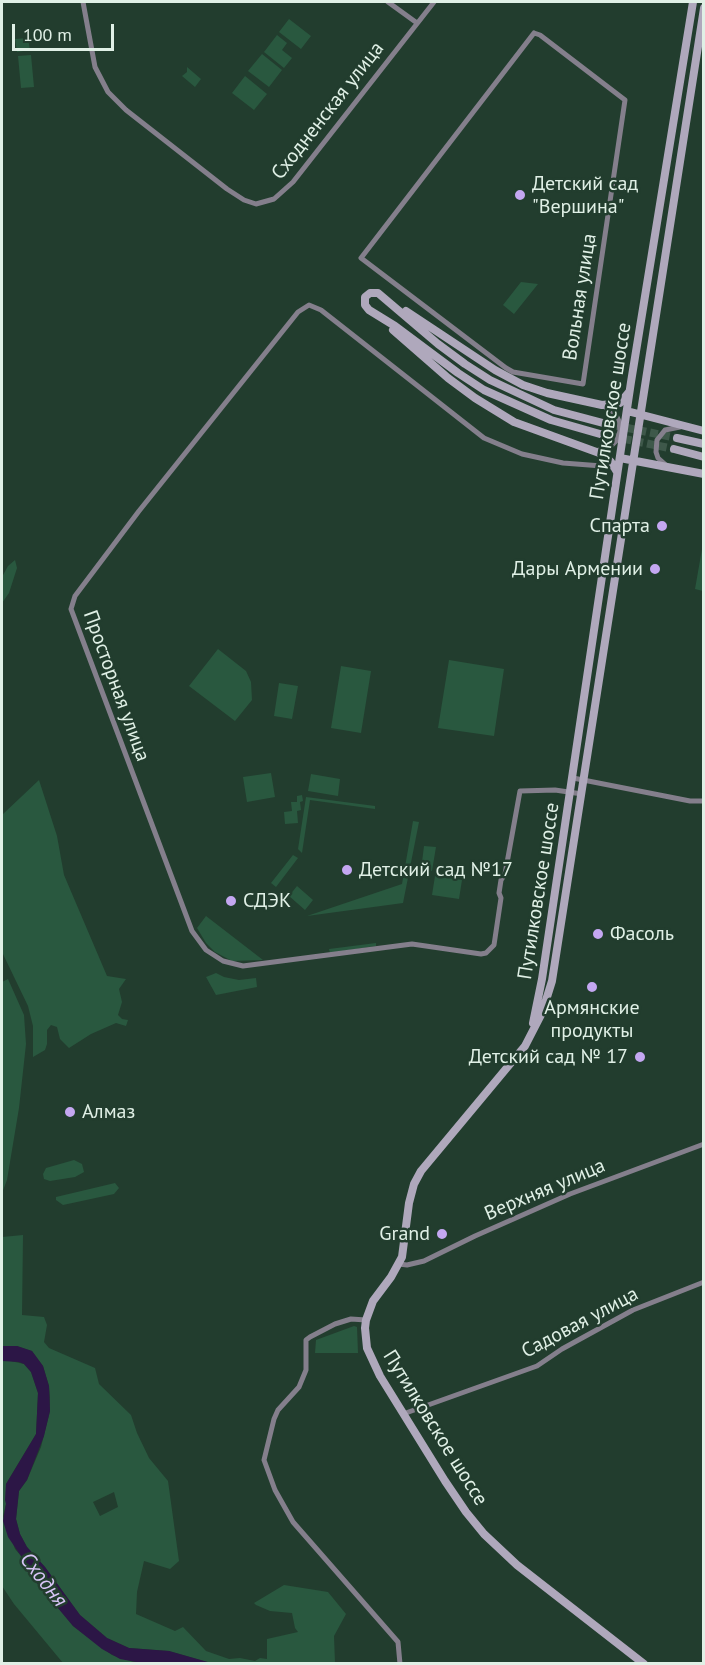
<!DOCTYPE html>
<html>
<head>
<meta charset="utf-8">
<style>
  body { margin:0 }
  #map { position:relative; width:705px; height:1665px; overflow:hidden; background:#223d2e; font-family:"PT Sans",sans-serif }
  canvas { display:block }
  .frame { position:absolute; inset:0; border:3px solid #e0f0e6; pointer-events:none }
  .scale { position:absolute; left:12px; top:24px; width:102px; height:27px; box-sizing:border-box; border:3px solid #e0f0e6; border-top:0; padding-left:8px; font-size:18px; line-height:21px; white-space:nowrap; color:#e0f0e6; -webkit-text-stroke:4px #223d2e; paint-order:stroke }
</style>
</head>
<body>
<div id="map">
<canvas width="705" height="1665"></canvas>
<div class="frame"></div>
<div class="scale">100 m</div>
</div>
<script>
const context = document.querySelector('canvas').getContext('2d');
context.lineJoin = 'round';
function fill(path, color) {
  context.fillStyle = color;
  context.fill(path, 'evenodd');
}
function toPath(rows) {
  const path = new Path2D();
  for (const r of rows) {
    path.moveTo(r[0], r[1]);
    for (let i = 2; i < r.length; i += 2) path.lineTo(r[i], r[i + 1]);
  }
  return path;
}
function trace(path, color, width, dash) {
  context.strokeStyle = color;
  context.lineWidth = width;
  context.lineCap = dash ? 'butt' : 'round';
  context.setLineDash(dash || []);
  context.stroke(path);
}
function write(font, color, halo, rows, align = 'center') {
  context.font = font + ' "PT Sans",sans-serif';
  context.lineWidth = 5;
  context.setLineDash([]);
  context.textBaseline = 'middle';
  context.strokeStyle = halo;
  context.fillStyle = color;
  for (const [text, x, y, turn = 0] of rows) {
    context.save();
    context.translate(x, y);
    context.rotate((+turn || 0) * Math.PI / 180);
    context.textAlign = isNaN(turn) ? turn : align;
    if (halo) context.strokeText(text, 0, 0);
    context.fillText(text, 0, 0);
    context.restore();
  }
}
fill(toPath([
  [289,19,311,36,301,49,279,32],
  [277,35,287,43,282,50,292,58,284,68,264,52],
  [28,38,30,50,17,52,15,39],
  [262,54,282,70,269,87,248,71],
  [31,55,34,87,21,88,18,56],
  [187,67,201,79,195,87,182,76,187,72],
  [245,76,267,94,254,110,232,93],
  [521,282,538,284,514,314,503,305],
  [702,549,704,549,703,591,695,589],
  [15,560,17,568,9,593,2,603,2,577,8,566],
  [218,649,246,671,251,682,252,700,235,721,189,686],
  [449,660,504,669,494,736,438,728],
  [341,666,371,671,361,733,331,728],
  [279,683,298,686,292,719,274,716],
  [271,773,275,797,247,802,243,777],
  [311,774,340,779,338,796,308,791],
  [39,780,57,836,64,875,107,976,126,979,119,989,122,1002,118,1015,122,1019,128,1020,126,1026,116,1023,91,1034,69,1048,60,1039,57,1027,51,1025,47,1030,47,1044,45,1050,33,1057,33,1026,28,1006,2,952,2,815],
  [302,795,303,801,300,802,301,810,297,811,298,823,285,824,284,812,292,811,291,802,297,802,297,796],
  [306,797,375,806,375,809,310,800,302,853,298,849],
  [413,821,419,822,403,903,307,916,402,884],
  [424,846,436,847,432,871,421,870],
  [293,855,298,858,276,887,271,883],
  [435,876,462,880,459,899,432,895],
  [297,886,313,900,305,910,289,896],
  [206,916,263,960,232,961,215,952,206,943,197,928],
  [376,943,376,946,330,953,329,949],
  [216,973,224,977,239,980,256,978,257,987,216,995,206,977],
  [8,979,24,1015,26,1044,19,1108,7,1180,2,1193,2,982],
  [74,1160,82,1164,84,1172,75,1177,50,1181,44,1179,43,1174,46,1168],
  [115,1183,119,1188,114,1194,63,1205,56,1200,56,1197],
  [23,1235,22,1315,44,1317,47,1325,44,1342,49,1348,95,1368,99,1384,131,1415,137,1433,149,1458,168,1481,179,1561,170,1569,144,1561,137,1592,136,1614,175,1631,183,1627,206,1651,229,1659,240,1658,255,1661,260,1658,267,1659,267,1639,298,1632,295,1628,292,1613,270,1611,256,1605,254,1603,284,1585,328,1592,346,1614,334,1636,335,1663,211,1663,169,1651,129,1648,107,1638,80,1615,45,1567,27,1547,20,1534,16,1519,19,1491,27,1480,41,1447,50,1411,50,1398,49,1386,43,1366,32,1351,17,1346,2,1346,2,1237],
  [114,1492,118,1507,100,1516,93,1502],
  [354,1326,357,1327,358,1353,315,1353,316,1340],
  [6,1360,24,1364,31,1372,38,1393,36,1434,6,1484,6,1504,3,1516,15,1549,21,1556,24,1566,73,1626,112,1655,134,1662,147,1663,63,1663,14,1604,2,1586,2,1361]
]), '#29583f');
fill(toPath([
  [2,1346,17,1346,32,1351,43,1366,49,1386,50,1411,44,1436,27,1480,19,1491,16,1519,20,1534,27,1547,45,1567,80,1615,107,1638,129,1648,169,1651,211,1663,147,1664,120,1659,102,1649,73,1626,26,1570,21,1556,8,1537,3,1521,6,1504,5,1500,6,1484,36,1434,38,1393,31,1372,24,1364,19,1362,2,1361]
]), '#2c1646');
trace(toPath([
  [603,423,677,438],
  [600,434,674,449]
]), '#3e584a', 8, [8, 4]);
trace(toPath([
  [83,2,95,67,108,92,126,110,227,189,244,200,256,204,274,199,293,182,434,2],
  [388,2,417,23],
  [534,33,540,35,625,100,583,384,513,372,506,368,361,258,534,33],
  [596,451,610,447,617,440,620,431,619,421,615,413,602,405],
  [667,466,658,458,656,452,657,440,665,430,680,427],
  [573,778,690,801,704,801],
  [582,794,555,790,520,791,505,874,501,880,499,893,501,898,494,945,486,953,481,954,412,944,243,966,223,961,206,950,192,931,71,609,75,596,139,511,298,312,309,305,321,310,484,438,522,454,563,463,615,467],
  [399,1264,407,1265,424,1261,475,1236,570,1194,704,1144],
  [366,1320,351,1319,335,1324,310,1337,306,1340,306,1370,299,1387,278,1410,274,1419,264,1460,275,1490,293,1522,398,1642,400,1664],
  [403,1414,537,1366,562,1349,633,1310,704,1282]
]), '#847f8c', 5);
trace(toPath([
  [406,311,495,370,523,385,547,393,602,405,620,403,629,392],
  [393,330,448,378,475,398,514,422,602,454,611,462,617,472],
  [627,411,704,431],
  [600,434,551,420,484,390,458,373,395,326,369,310,365,305,365,297,370,293,378,293,438,344,465,364,490,380,554,410,603,423],
  [677,438,704,444],
  [674,449,704,457],
  [620,458,704,474],
  [533,1023,542,979,631,382,693,2],
  [644,1664,517,1565,484,1534,466,1512,445,1481,380,1376,367,1348,365,1328,366,1320,373,1301,391,1277,402,1257,409,1203,414,1184,421,1171,525,1046,542,1013,552,981,704,8]
]), '#afa8bc', 8);
for (const [x, y, r, color] of [
  [520,195,6,"#c4a7f1"],
  [662,526,6,"#c4a7f1"],
  [655,569,6,"#c4a7f1"],
  [347,870,6,"#c4a7f1"],
  [231,901,6,"#c4a7f1"],
  [598,934,6,"#c4a7f1"],
  [592,987,6,"#c4a7f1"],
  [640,1057,6,"#c4a7f1"],
  [70,1112,6,"#c4a7f1"],
  [442,1234,6,"#c4a7f1"]
]) {
  const dot = new Path2D();
  dot.arc(x, y, r, 0, 2 * Math.PI);
  context.fillStyle = color;
  context.fill(dot);
  trace(dot, '#223d2e', 2);
}
write('20px', '#e0f0e6', '#223d2e', [
  ["Сходненская улица",328,111,-52],
  ["Вольная улица",580,297,-81],
  ["Путилковское шоссе",611,411,-81],
  ["Просторная улица",116,686,70],
  ["Путилковское шоссе",539,891,-81],
  ["Верхняя улица",545,1190,-23],
  ["Садовая улица",580,1323,-28],
  ["Путилковское шоссе",435,1428,58]
]);
write('20px', '#e0f0e6', '#223d2e', [
  ["Детский сад",532,184],
  ["\"Вершина\"",532,207],
  ["Спарта",650,526,"right"],
  ["Дары Армении",643,569,"right"],
  ["Детский сад №17",359,870],
  ["СДЭК",243,901],
  ["Фасоль",610,934],
  ["Армянские",592,1008,"center"],
  ["продукты",592,1031,"center"],
  ["Детский сад № 17",628,1057,"right"],
  ["Алмаз",82,1112],
  ["Grand",430,1234,"right"]
], 'left');
write('italic 21px', '#d7c4f6', '#223d2e', [
  ["Сходня",43,1580,52]
]);
</script>
</body>
</html>
